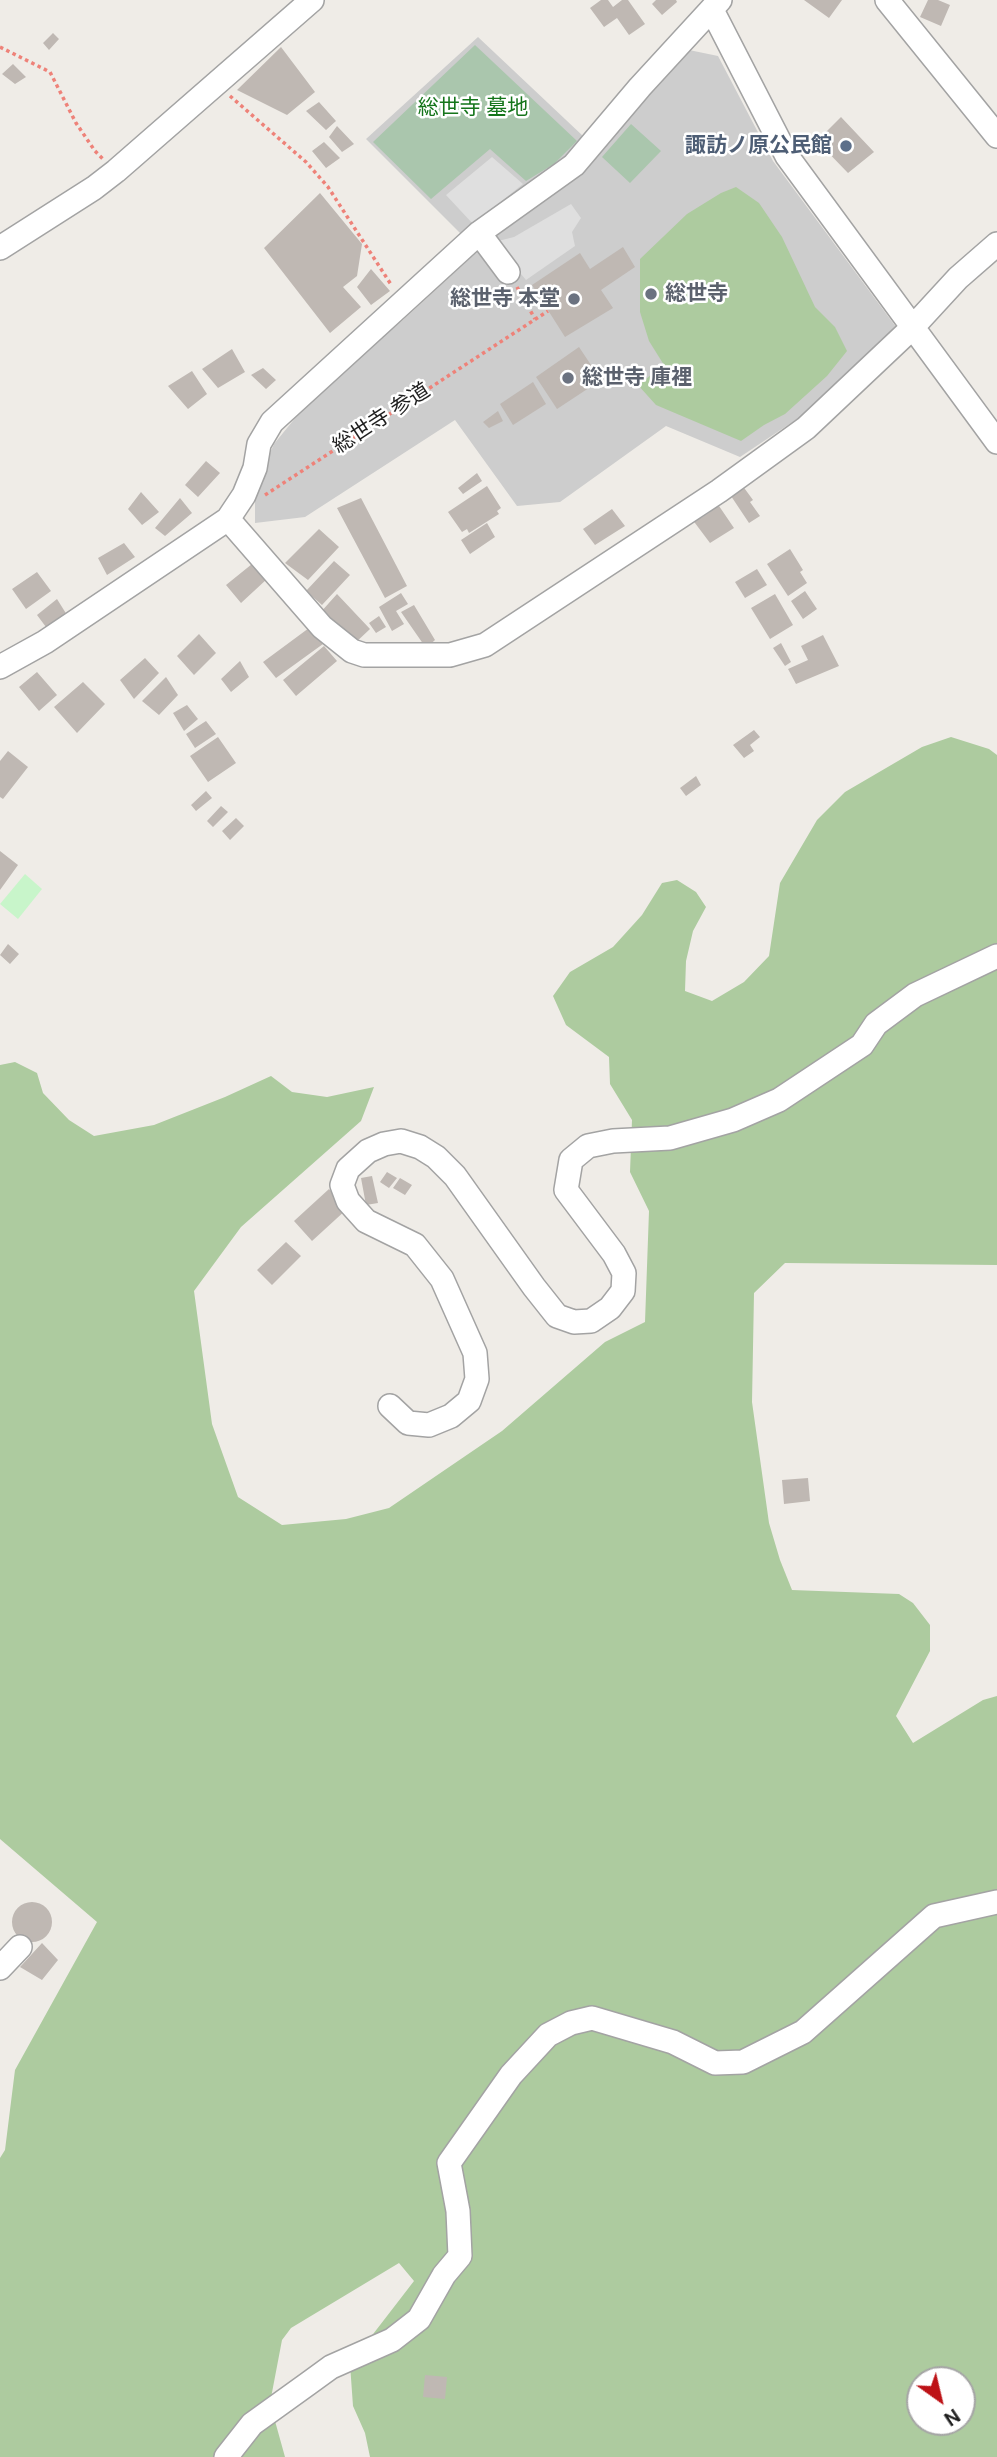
<!DOCTYPE html>
<html>
<head>
<meta charset="utf-8">
<style>
  body { margin:0 }
  #map { position:relative; width:997px; height:2457px; overflow:hidden; background:#efece7; font-family:"DM Sans",sans-serif }
  canvas { display:block }
  .north { position:absolute; left:906px; top:2366px; width:70px; height:70px; box-sizing:border-box; background:#fff; border:2px solid #a5a5a5; border-radius:50%; rotate:146deg; font-size:19px; font-weight:700; line-height:28px; text-align:center; color:#1f1f1f }
  .north::after { content:''; display:block; margin:auto; width:24px; height:32px; background:#bd1216; clip-path:polygon(50% 0,100% 100%,50% 72%,0 100%) }
</style>
</head>
<body>
<div id="map">
<canvas width="997" height="2457"></canvas>
<div class="north">N</div>
</div>
<script>
const context = document.querySelector('canvas').getContext('2d');
context.lineJoin = 'round';
function fill(path, color) {
  context.fillStyle = color;
  context.fill(path, 'evenodd');
}
function toPath(rows) {
  const path = new Path2D();
  for (const r of rows) {
    if (r.length === 3) {
      path.moveTo(r[0] + r[2], r[1]);
      path.arc(r[0], r[1], r[2], 0, 2 * Math.PI);
      continue;
    }
    path.moveTo(r[0], r[1]);
    for (let i = 2; i < r.length; i += 2) path.lineTo(r[i], r[i + 1]);
  }
  return path;
}
function trace(path, color, width, dash) {
  context.strokeStyle = color;
  context.lineWidth = width;
  context.lineCap = dash ? 'butt' : 'round';
  context.setLineDash(dash || []);
  context.stroke(path);
}
function write(font, color, halo, rows, align = 'center') {
  context.font = font + ' "DM Sans","Noto Sans JP",sans-serif';
  context.lineWidth = 5;
  context.setLineDash([]);
  context.textBaseline = 'middle';
  context.strokeStyle = halo;
  context.fillStyle = color;
  for (const [text, x, y, turn = 0] of rows) {
    context.save();
    context.translate(x, y);
    context.rotate((+turn || 0) * Math.PI / 180);
    context.textAlign = isNaN(turn) ? turn : align;
    if (halo) context.strokeText(text, 0, 0);
    context.fillText(text, 0, 0);
    context.restore();
  }
}
fill(toPath([
  [478,37,583,136,601,150,689,50,718,56,773,161,896,327,800,417,740,457,666,426,560,502,517,506,455,420,305,517,255,523,255,487,274,444,314,395,403,320,478,251,366,139]
]), '#cdcdcd');
fill(toPath([
  [736,187,759,203,782,237,815,307,835,327,847,351,827,376,785,414,764,425,741,441,656,405,638,385,664,365,649,341,640,312,640,259,687,214,721,193],
  [951,737,989,749,997,755,997,1265,785,1263,754,1293,752,1402,769,1523,780,1560,792,1590,899,1594,913,1603,930,1625,930,1651,896,1716,913,1743,983,1700,997,1696,997,2457,370,2457,365,2433,353,2406,350,2364,414,2281,399,2263,291,2328,282,2340,270,2403,285,2457,0,2457,0,2158,5,2150,15,2070,97,1922,0,1839,0,1065,15,1062,37,1073,43,1093,69,1120,94,1136,154,1125,225,1097,271,1076,292,1092,327,1097,374,1087,361,1121,241,1227,194,1291,212,1424,238,1497,282,1525,346,1519,389,1508,502,1431,605,1342,645,1322,649,1211,630,1172,632,1120,610,1084,609,1057,566,1025,553,996,570,972,613,947,642,915,662,883,677,880,696,892,706,907,693,931,686,961,685,991,712,1001,744,982,769,956,780,883,817,820,845,792,922,747],
  [920,2380,962,2380,962,2422,920,2422]
]), '#adcb9f');
fill(toPath([
  [475,45,577,141,554,164,526,181,490,149,431,199,373,142],
  [631,124,661,151,630,183,602,157]
]), '#aac6ad');
fill(toPath([
  [25,874,42,889,18,919,0,904]
]), '#c8f5ca');
fill(toPath([
  [492,157,523,184,473,224,446,195],
  [571,204,581,218,572,232,575,246,526,280,494,242,514,237]
]), '#dfdfdf');
fill(toPath([
  [601,0,608,0,613,7,622,0,628,0,645,24,629,35,617,18,604,27,590,8],
  [656,0,676,0,677,2,662,15,652,4],
  [804,0,842,0,829,18],
  [928,0,938,0,950,5,941,26,920,17],
  [53,33,59,39,49,50,43,43],
  [281,47,315,92,287,115,237,90],
  [13,64,26,77,15,84,2,74],
  [319,102,336,121,326,130,306,111],
  [841,117,874,152,848,173,817,141],
  [337,126,354,144,342,152,329,137],
  [324,142,340,158,326,168,312,151],
  [320,193,362,244,357,276,343,287,361,307,330,333,264,248],
  [623,247,635,267,601,290,613,308,565,337,532,285,580,253,590,269],
  [371,269,390,291,371,305,357,287],
  [579,347,601,380,557,409,536,377],
  [232,349,245,372,218,388,202,369],
  [263,368,276,380,266,389,251,375],
  [192,371,207,394,188,409,168,386],
  [533,382,546,404,513,425,500,404],
  [498,411,503,421,489,428,483,422],
  [206,461,220,473,198,497,185,485],
  [477,473,482,481,463,494,458,488],
  [742,485,753,500,750,502,760,516,749,523,729,493],
  [487,486,501,508,497,511,499,514,469,533,467,529,462,532,448,512],
  [141,492,159,512,142,525,128,509],
  [180,498,192,513,165,536,155,528],
  [361,498,407,586,385,598,337,508],
  [714,504,716,507,719,506,734,528,710,543,692,519,699,514,701,518,710,512,707,508],
  [612,509,625,526,595,545,583,529],
  [487,523,495,537,470,554,461,540],
  [319,529,339,547,308,580,285,563],
  [124,543,135,557,107,575,98,558],
  [790,549,803,570,800,572,807,583,788,596,767,564],
  [334,561,350,575,322,605,306,591],
  [252,564,267,579,241,603,226,585],
  [757,569,767,585,745,598,735,582],
  [37,572,51,591,26,609,12,589],
  [805,591,817,609,803,619,791,601],
  [401,593,408,604,396,611,404,624,392,631,379,607],
  [337,594,370,629,353,645,320,613],
  [775,594,793,625,770,639,751,608],
  [57,599,67,615,46,627,37,615],
  [414,605,435,640,426,648,401,612],
  [379,616,386,627,376,633,369,623],
  [309,628,323,644,276,678,263,662],
  [199,634,216,653,194,675,177,656],
  [823,635,839,666,796,684,788,669,808,660,801,646],
  [781,643,791,662,785,666,773,648],
  [324,646,337,661,296,696,283,680],
  [145,658,159,673,134,699,120,680],
  [240,661,249,677,231,692,221,679],
  [37,672,57,695,39,711,19,687],
  [166,677,178,695,159,715,142,701],
  [83,682,105,704,77,733,54,707],
  [187,705,198,719,184,731,173,713],
  [206,721,216,734,195,748,186,734],
  [754,730,760,737,750,745,754,751,744,758,733,745],
  [218,737,236,763,208,782,190,756],
  [8,751,28,767,3,799,0,797,0,761],
  [696,776,701,785,686,796,680,788],
  [206,791,212,798,196,811,191,805],
  [221,806,228,812,213,827,207,821],
  [236,818,244,826,230,840,222,831],
  [0,851,18,865,0,890],
  [8,944,19,954,10,964,0,955],
  [387,1172,397,1178,389,1188,380,1182],
  [372,1176,378,1203,366,1205,361,1178],
  [400,1178,412,1185,405,1195,393,1188],
  [329,1189,347,1209,312,1241,294,1221],
  [286,1242,301,1256,272,1285,257,1270],
  [808,1478,810,1501,784,1504,782,1480],
  [32,1922,20],
  [42,1943,58,1960,42,1980,20,1967],
  [425,2375,447,2377,445,2399,423,2397]
]), '#bfb8b3');
const minor = toPath([
  [887,0,997,136],
  [712,10,787,156,997,442],
  [479,233,508,272],
  [0,248,94,188,116,171,312,0],
  [228,519,322,627,352,651,364,655,450,655,485,645,719,491,806,428,912,328,958,278,997,244],
  [0,667,45,642,228,519,244,495,255,468,259,444,272,422,479,233,574,165,640,87,720,0],
  [390,1406,408,1423,429,1425,451,1416,469,1401,477,1379,475,1353,442,1279,415,1245,366,1221,348,1201,342,1185,348,1169,368,1151,384,1144,401,1141,420,1147,436,1157,455,1176,534,1287,557,1316,574,1322,591,1321,610,1308,623,1291,624,1273,614,1254,566,1190,571,1160,588,1146,613,1141,670,1138,733,1120,779,1100,862,1045,876,1024,915,995,997,956],
  [0,1968,20,1947],
  [226,2457,252,2424,309,2383,331,2367,392,2340,419,2319,444,2275,460,2256,458,2211,449,2163,511,2075,548,2035,571,2023,592,2018,673,2042,715,2063,743,2062,803,2032,934,1916,997,1902]
]);
trace(minor, '#a3a3a3', 26);
trace(toPath([
  [0,47,50,72,76,123,95,151,103,159],
  [230,96,306,162,328,187,392,286],
  [517,287,535,319],
  [265,495,548,311]
]), '#ee8279', 3.5, [3.5, 3.5]);
trace(minor, '#fff', 23);
for (const [x, y, r, color] of [
  [846,146,7,"#5c6f8a"],
  [651,294,7,"#6b7280"],
  [574,299,7,"#6b7280"],
  [568,378,7,"#6b7280"]
]) {
  const dot = new Path2D();
  dot.arc(x, y, r, 0, 2 * Math.PI);
  context.fillStyle = color;
  context.fill(dot);
  trace(dot, '#fff', 2.5);
}
write('21px', '#15751b', '#fff', [
  ["総世寺 墓地",473,108]
]);
write('bold 21px', '#4e5e75', '#fff', [
  ["諏訪ノ原公民館",832,146]
], 'right');
write('bold 21px', '#5b616d', '#fff', [
  ["総世寺",665,294],
  ["総世寺 本堂",560,299,"right"],
  ["総世寺 庫裡",582,378]
], 'left');
write('21px', '#1f1f1f', '#fff', [
  ["総世寺 参道",382,419,-33]
]);
</script>
</body>
</html>
